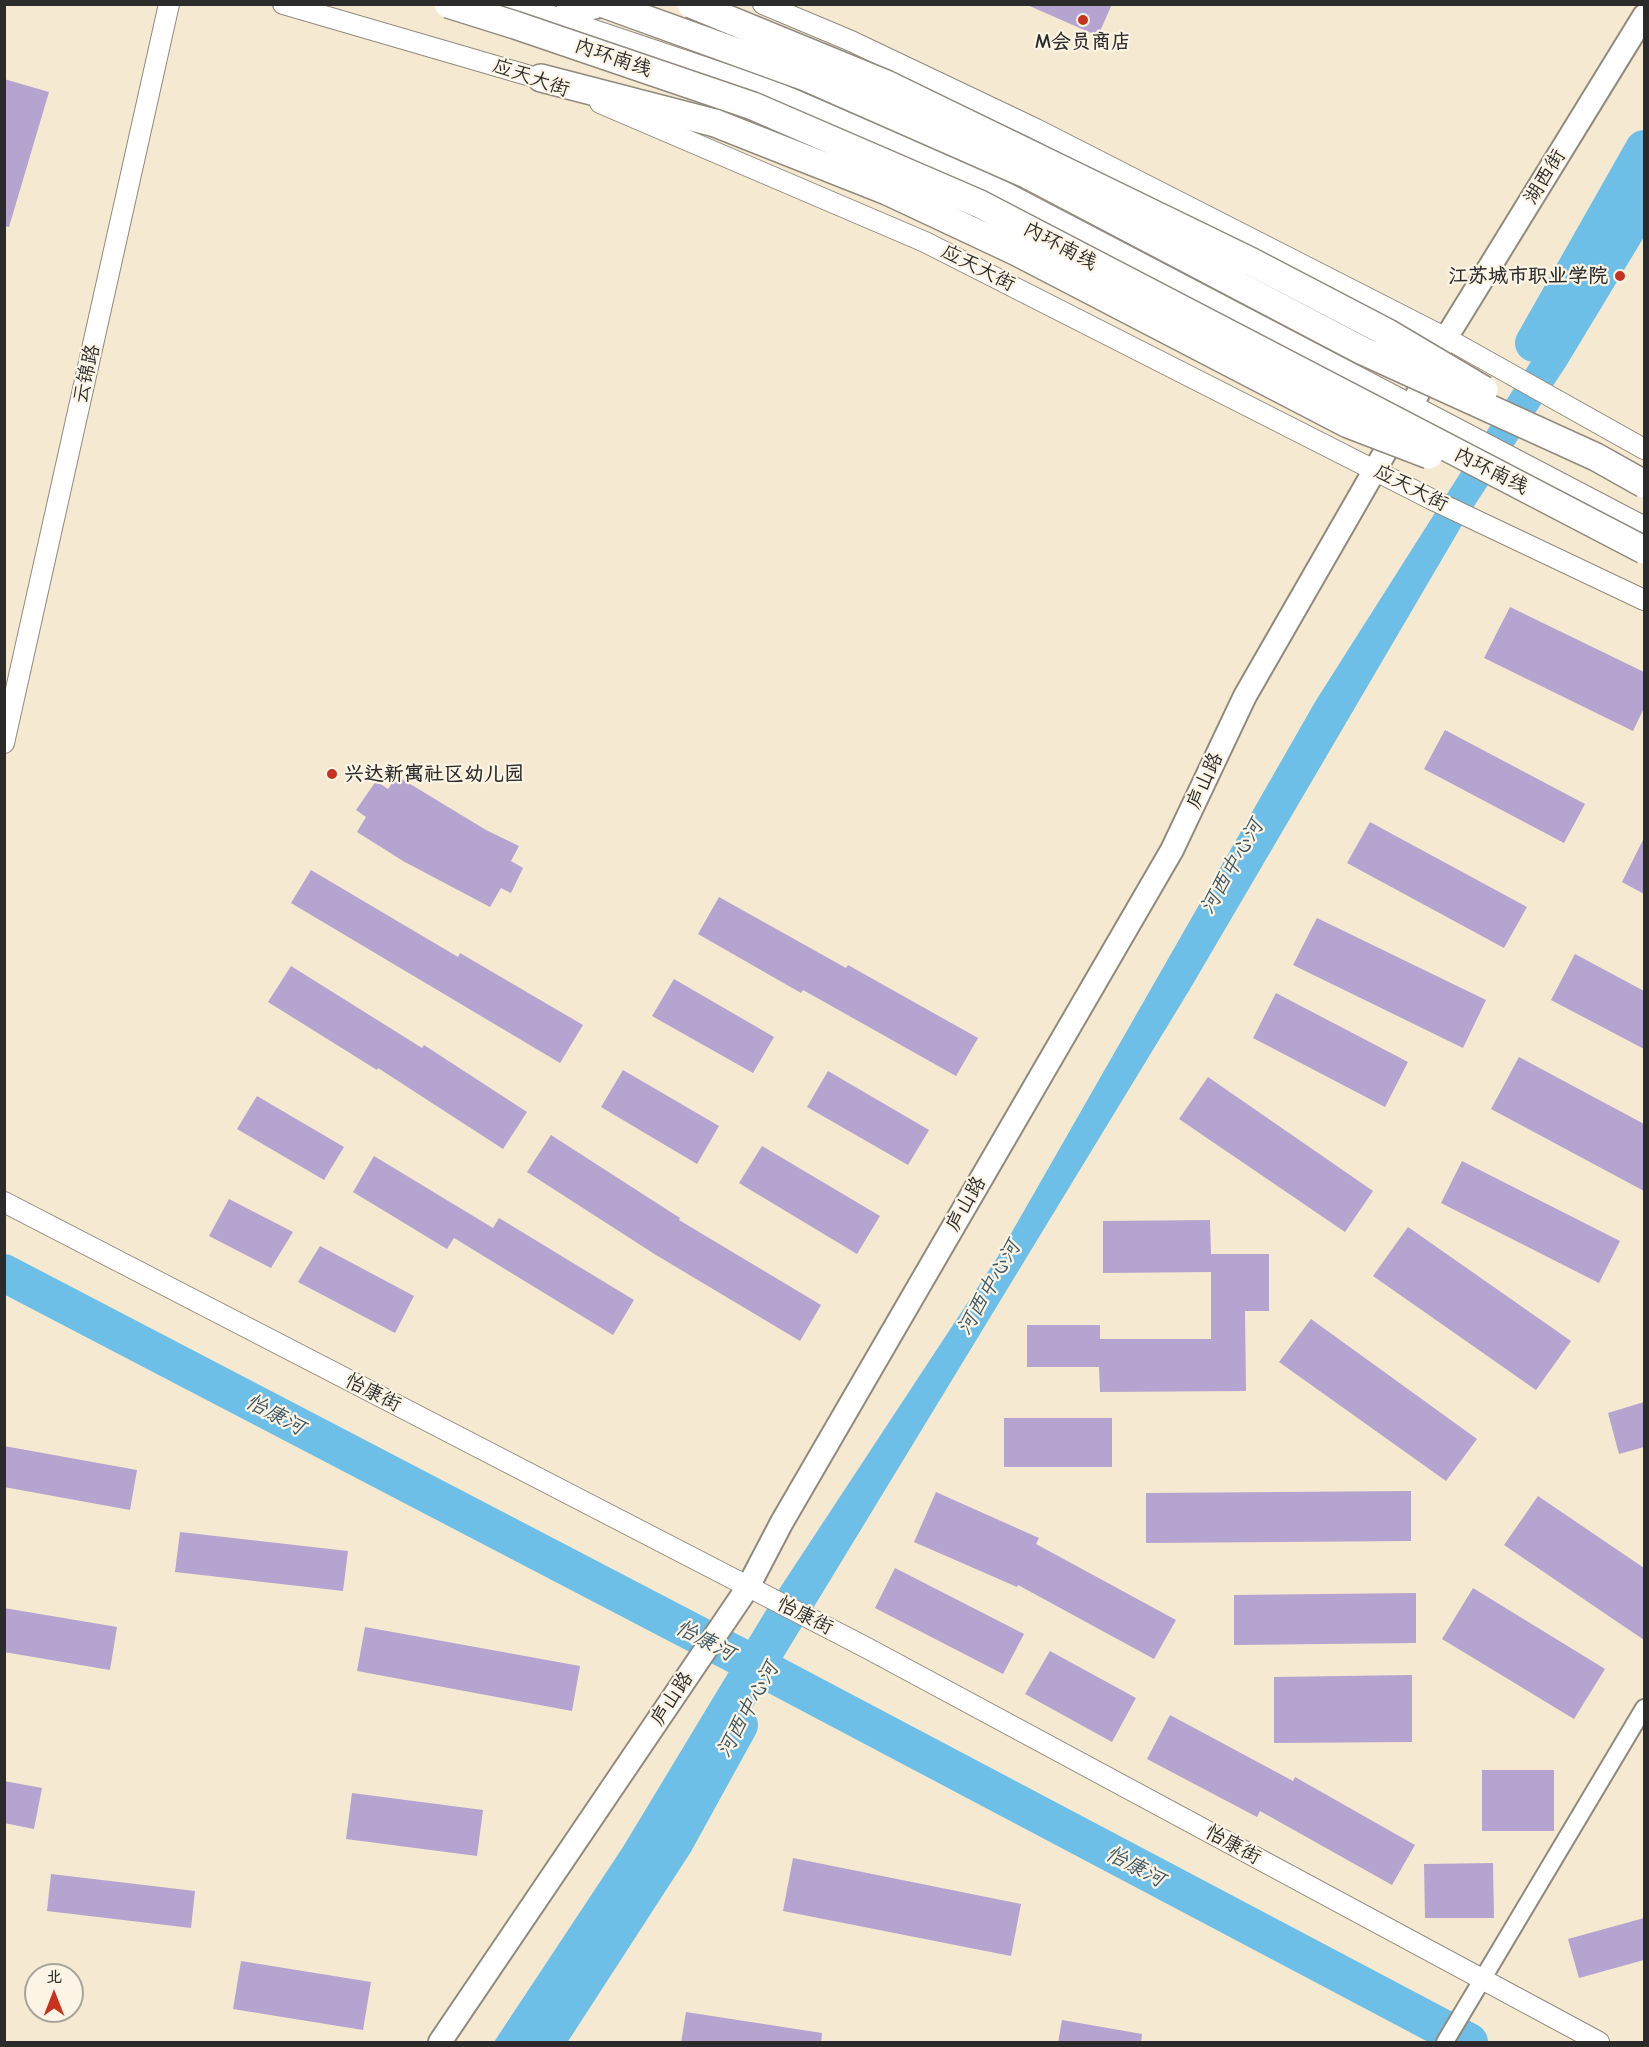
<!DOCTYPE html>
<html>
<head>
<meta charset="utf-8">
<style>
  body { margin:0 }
  #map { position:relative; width:1649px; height:2047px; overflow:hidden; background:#f6e9d1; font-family:"Comic Neue","LXGW WenKai TC",sans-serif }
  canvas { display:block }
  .frame { position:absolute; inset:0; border:6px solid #2b2b2b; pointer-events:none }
  .north { position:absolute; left:24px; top:1963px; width:60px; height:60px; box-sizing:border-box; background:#fcf5e5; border:2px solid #a8a49b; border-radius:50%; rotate:0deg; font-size:16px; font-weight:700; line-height:24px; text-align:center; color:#2b2b2b }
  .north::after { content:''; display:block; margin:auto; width:21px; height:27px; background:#c8321e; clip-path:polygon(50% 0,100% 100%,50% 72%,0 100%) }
</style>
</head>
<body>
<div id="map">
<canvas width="1649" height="2047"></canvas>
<div class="frame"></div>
<div class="north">北</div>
</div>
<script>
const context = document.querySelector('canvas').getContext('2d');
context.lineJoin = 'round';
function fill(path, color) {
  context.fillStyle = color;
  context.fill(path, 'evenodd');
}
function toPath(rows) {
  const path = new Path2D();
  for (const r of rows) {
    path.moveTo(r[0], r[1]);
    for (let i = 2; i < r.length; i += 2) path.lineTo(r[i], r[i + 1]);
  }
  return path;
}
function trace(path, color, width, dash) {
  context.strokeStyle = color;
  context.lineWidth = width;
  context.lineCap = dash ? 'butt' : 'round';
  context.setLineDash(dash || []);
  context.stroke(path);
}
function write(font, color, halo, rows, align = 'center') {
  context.font = font + ' "Comic Neue","LXGW WenKai TC",sans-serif';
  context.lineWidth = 4.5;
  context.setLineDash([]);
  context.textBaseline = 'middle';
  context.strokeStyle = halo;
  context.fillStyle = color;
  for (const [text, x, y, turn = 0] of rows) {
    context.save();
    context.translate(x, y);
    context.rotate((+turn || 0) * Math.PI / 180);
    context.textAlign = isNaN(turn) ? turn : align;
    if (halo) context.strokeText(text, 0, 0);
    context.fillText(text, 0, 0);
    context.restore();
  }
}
fill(toPath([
  [1644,171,1644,237,1566,366,1465,520,1190,989,549,2042,494,2042,623,1847,774,1597,997,1258,1315,702,1551,330]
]), '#6dbfe8');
trace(toPath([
  [1534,343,1644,149],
  [4,1273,769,1672,1469,2042],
  [545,2042,674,1843,739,1725]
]), '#6dbfe8', 38);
fill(toPath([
  [1025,4,1112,4,1098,36],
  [4,79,49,92,9,227,4,226],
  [1510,607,1644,672,1644,708,1633,731,1484,658],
  [1445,730,1585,804,1564,843,1424,769],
  [397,776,486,830,519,846,511,861,523,868,511,893,501,888,490,907,403,861,357,832,366,817,356,810,376,781,388,789],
  [1370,822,1527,907,1504,948,1347,863],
  [1644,838,1644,894,1622,882],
  [311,870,458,957,460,953,583,1025,560,1063,291,903],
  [719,897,846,968,848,965,978,1038,956,1076,803,990,801,993,698,934],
  [1317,918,1486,1000,1463,1048,1293,965],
  [1575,954,1644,991,1644,1049,1551,1000],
  [291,966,422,1048,424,1045,527,1112,503,1149,378,1068,377,1070,268,1002],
  [674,979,774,1037,753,1073,652,1016],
  [1276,993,1408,1062,1385,1107,1253,1038],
  [1519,1057,1644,1124,1644,1191,1491,1109],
  [623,1070,719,1126,697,1164,601,1107],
  [828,1071,929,1130,908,1165,807,1107],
  [1208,1077,1373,1191,1345,1232,1179,1119],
  [257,1096,344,1147,324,1180,237,1129],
  [551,1135,680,1218,679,1220,821,1305,800,1341,656,1255,527,1172],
  [762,1146,880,1216,857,1254,739,1183],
  [374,1156,493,1228,499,1218,634,1300,613,1335,454,1238,447,1249,353,1192],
  [1462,1161,1620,1241,1599,1283,1441,1203],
  [229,1199,293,1232,271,1268,209,1236],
  [1210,1220,1211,1254,1269,1254,1269,1311,1245,1311,1246,1391,1100,1392,1099,1367,1027,1367,1027,1325,1100,1325,1100,1339,1211,1339,1211,1272,1103,1273,1103,1221],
  [1408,1227,1571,1341,1536,1390,1373,1276],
  [320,1246,414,1296,395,1333,298,1282],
  [1311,1319,1477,1439,1446,1481,1279,1362],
  [1644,1402,1644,1447,1619,1454,1608,1413],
  [1004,1418,1112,1418,1112,1467,1004,1467],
  [4,1446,137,1470,130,1510,4,1487],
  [1411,1491,1411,1541,1146,1543,1146,1493],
  [936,1492,1039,1538,1036,1544,1176,1620,1154,1659,1018,1585,1017,1587,914,1542],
  [1538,1496,1644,1568,1644,1640,1504,1545],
  [180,1532,348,1551,343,1591,175,1572],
  [895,1568,1024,1634,1003,1674,875,1608],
  [1473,1588,1605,1669,1574,1719,1442,1639],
  [1416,1593,1416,1643,1234,1645,1234,1595],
  [4,1608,117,1627,110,1670,4,1652],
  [365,1627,580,1666,572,1711,357,1671],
  [1050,1651,1136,1698,1112,1742,1025,1694],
  [1412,1675,1412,1742,1274,1743,1274,1677],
  [1170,1715,1293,1781,1295,1777,1415,1845,1392,1885,1260,1811,1257,1817,1147,1759],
  [1482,1770,1554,1770,1554,1831,1482,1831],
  [4,1781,42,1788,34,1829,4,1823],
  [352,1793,483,1810,477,1856,346,1839],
  [793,1858,1021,1904,1011,1956,783,1911],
  [1493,1863,1494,1918,1425,1918,1424,1864],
  [51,1874,195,1891,191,1928,47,1911],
  [1644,1918,1644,1960,1579,1978,1568,1939],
  [241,1961,371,1982,363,2030,233,2009],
  [686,2012,822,2033,821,2043,681,2043],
  [1062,2020,1142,2034,1141,2043,1058,2043]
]), '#b4a4cf');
const minor = toPath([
  [1445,2042,1644,1708]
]);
const tertiary = toPath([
  [283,4,551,82],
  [763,4,851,41,1036,129,1446,338,1644,449],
  [600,103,925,242,1431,499,1644,600],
  [4,743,169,4],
  [4,1202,867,1648,1599,2042]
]);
const secondary = toPath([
  [440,2042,748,1587,782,1522,1172,850,1245,696,1411,407,1446,338,1644,16]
]);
const primary = toPath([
  [507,4,766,91,985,185,1644,530]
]);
const trunk = toPath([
  [570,10,599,4],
  [541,78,715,123]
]);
trace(minor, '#908a7e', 20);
trace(tertiary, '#908a7e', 22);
trace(secondary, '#908a7e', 26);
trace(primary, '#908a7e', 28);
trace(trunk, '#908a7e', 30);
trace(minor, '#fff', 16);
trace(tertiary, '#fff', 20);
trace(secondary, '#fff', 22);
trace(primary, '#fff', 26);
trace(trunk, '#fff', 27);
const trunkBridge = toPath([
  [448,4,515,25,753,106,980,204,1644,550],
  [604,4,803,76,1028,175,1363,351,1596,457,1644,484],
  [691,4,886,84,1252,262,1388,333,1484,390],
  [715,123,887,191,1017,252,1348,424,1429,455]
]);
trace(trunkBridge, '#908a7e', 30, []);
trace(trunkBridge, '#fff', 27);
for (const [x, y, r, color] of [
  [1083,20,6,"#c8321e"],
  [1620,276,6,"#c8321e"],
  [332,774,6,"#c8321e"]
]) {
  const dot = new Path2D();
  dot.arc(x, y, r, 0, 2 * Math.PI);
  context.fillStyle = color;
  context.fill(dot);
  trace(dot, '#fcf5e5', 2);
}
write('bold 20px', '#2b2b2b', '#fcf5e5', [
  ["M会员商店",1083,42],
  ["江苏城市职业学院",1608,276,"right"],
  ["兴达新寓社区幼儿园",344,774,"left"]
]);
write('20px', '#2b2b2b', '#fcf5e5', [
  ["内环南线",613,58,19],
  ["应天大街",531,78,19],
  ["湖西街",1545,177,-58],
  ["内环南线",1060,246,28],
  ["应天大街",978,268,27],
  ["云锦路",87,374,-77],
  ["内环南线",1491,471,27],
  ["应天大街",1411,488,27],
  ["庐山路",1205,781,-65],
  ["庐山路",966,1204,-60],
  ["怡康街",373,1393,27],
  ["怡康街",805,1616,27],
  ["庐山路",672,1699,-56],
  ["怡康街",1233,1845,29]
]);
write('italic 21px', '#3f5764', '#fcf5e5', [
  ["河西中心河",1232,867,-60],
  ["河西中心河",989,1288,-60],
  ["怡康河",275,1415,28],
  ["怡康河",705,1641,28],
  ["河西中心河",748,1710,-61],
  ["怡康河",1135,1867,28]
]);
</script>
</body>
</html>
